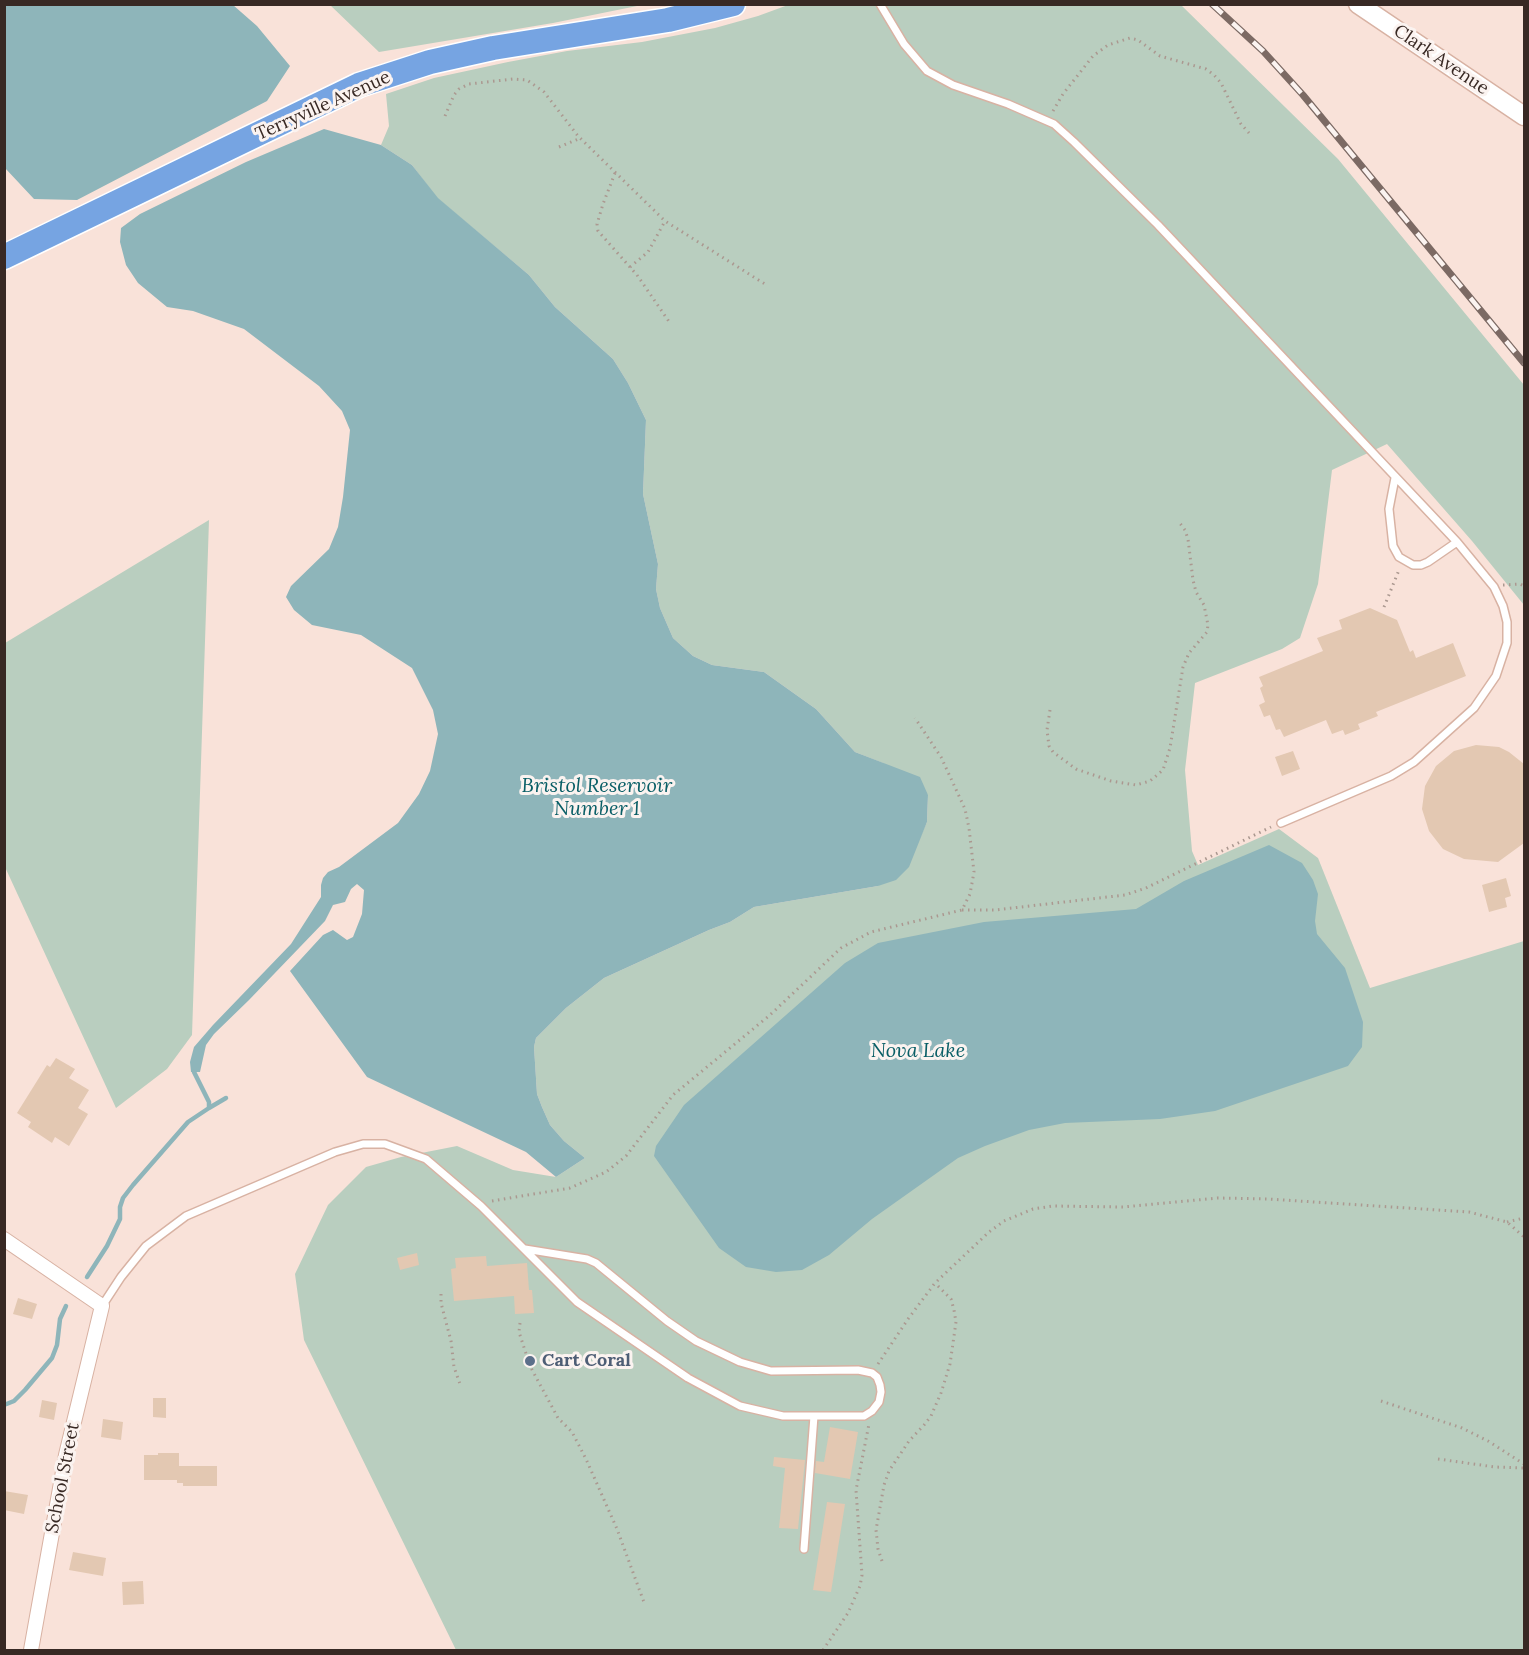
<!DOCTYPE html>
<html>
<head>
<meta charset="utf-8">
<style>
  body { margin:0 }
  #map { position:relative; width:1529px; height:1655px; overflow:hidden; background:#f9e2d9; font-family:Lora,serif }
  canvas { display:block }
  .frame { position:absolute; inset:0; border:6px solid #382924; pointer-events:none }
</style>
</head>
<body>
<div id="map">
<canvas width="1529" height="1655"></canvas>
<div class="frame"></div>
</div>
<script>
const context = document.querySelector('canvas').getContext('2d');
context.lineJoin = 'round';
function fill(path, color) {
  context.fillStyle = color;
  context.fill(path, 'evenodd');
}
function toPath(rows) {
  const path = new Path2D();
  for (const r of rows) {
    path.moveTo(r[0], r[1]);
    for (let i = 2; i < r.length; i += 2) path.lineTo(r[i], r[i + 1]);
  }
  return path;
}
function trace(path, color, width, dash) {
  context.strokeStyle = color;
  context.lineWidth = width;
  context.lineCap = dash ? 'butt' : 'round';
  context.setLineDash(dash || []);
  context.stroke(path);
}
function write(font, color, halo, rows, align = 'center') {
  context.font = font + ' Lora,serif';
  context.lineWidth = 6;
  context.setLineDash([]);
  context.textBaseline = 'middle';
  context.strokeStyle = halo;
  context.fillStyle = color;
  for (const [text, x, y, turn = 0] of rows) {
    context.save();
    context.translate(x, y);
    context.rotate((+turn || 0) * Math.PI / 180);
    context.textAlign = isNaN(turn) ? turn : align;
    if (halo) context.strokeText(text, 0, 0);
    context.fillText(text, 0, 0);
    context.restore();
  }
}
fill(toPath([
  [330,5,642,5,553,23,379,52],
  [788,5,1181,5,1338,159,1524,385,1524,605,1472,541,1387,444,1332,470,1318,584,1300,638,1282,649,1195,683,1185,770,1192,851,1198,865,1279,829,1318,858,1370,988,1524,941,1524,1650,456,1650,304,1340,295,1274,328,1205,366,1167,401,1157,457,1146,513,1170,556,1177,585,1158,564,1141,550,1125,542,1107,537,1094,534,1047,536,1038,566,1008,604,978,709,930,730,922,754,907,878,886,918,842,927,822,928,795,883,763,855,752,816,709,764,672,712,665,693,656,673,638,660,608,656,589,658,564,643,494,646,420,628,383,613,359,555,307,529,275,437,198,412,165,381,145,389,126,386,94,434,78,508,62,567,51,642,42,715,28,758,16],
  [209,520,192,1035,167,1069,116,1108,5,867,5,643]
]), '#b9cebf');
fill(toPath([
  [5,4,233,5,257,26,290,66,267,101,77,200,34,199,5,168],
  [324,129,381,145,412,165,438,198,529,275,555,307,613,359,628,383,646,420,643,494,658,564,656,589,660,608,673,638,693,656,712,665,764,672,816,709,855,752,920,777,928,795,927,822,909,867,896,880,878,886,754,907,730,922,709,930,604,978,566,1008,536,1038,534,1047,537,1094,542,1107,550,1125,564,1141,585,1158,556,1177,526,1152,367,1077,290,971,323,935,333,930,347,940,353,937,362,914,364,890,357,884,351,889,345,902,333,905,325,921,249,1000,214,1034,206,1045,200,1072,191,1072,190,1062,194,1047,213,1025,291,944,321,897,321,885,323,878,328,872,339,867,398,823,419,794,430,771,438,734,433,710,412,668,361,635,312,625,294,610,286,597,291,586,329,549,338,527,343,497,350,430,342,411,319,386,244,329,193,311,167,307,138,283,126,265,120,242,121,228,140,214,246,162],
  [1269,845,1302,863,1313,880,1318,894,1315,921,1317,934,1345,968,1363,1022,1362,1047,1348,1066,1215,1111,1160,1119,1065,1123,1029,1130,985,1146,958,1158,872,1219,829,1255,802,1270,776,1272,746,1267,719,1248,654,1156,656,1146,684,1105,845,963,878,943,984,922,1136,909,1184,881]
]), '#8eb5ba');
trace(toPath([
  [209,1108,226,1098],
  [87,1277,107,1246,120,1219,120,1207,123,1198,133,1185,188,1122,209,1108,209,1102,194,1072],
  [4,1405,14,1401,25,1390,52,1358,57,1345,60,1319,66,1306]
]), '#8eb5ba', 4.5);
fill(toPath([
  [1370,608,1397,620,1410,652,1413,650,1416,658,1453,643,1466,676,1376,712,1378,716,1358,724,1360,729,1345,735,1343,730,1332,734,1326,720,1284,737,1280,729,1276,730,1270,715,1264,717,1259,705,1265,702,1260,688,1263,686,1259,677,1323,651,1317,638,1342,629,1339,620],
  [1476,745,1499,747,1509,752,1524,764,1524,843,1498,862,1464,859,1443,849,1429,831,1422,809,1425,786,1436,766,1454,751],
  [1293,751,1300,769,1282,776,1275,757],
  [1506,878,1511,896,1505,898,1507,907,1489,912,1482,885],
  [56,1058,75,1069,69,1078,89,1090,78,1108,88,1114,69,1146,55,1137,52,1143,28,1127,31,1122,17,1113,47,1065,50,1067],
  [417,1253,419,1265,400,1270,397,1258],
  [486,1256,487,1266,527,1263,529,1290,532,1290,534,1313,515,1314,514,1296,454,1301,451,1269,456,1268,455,1258],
  [18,1298,37,1304,32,1319,13,1314],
  [153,1398,166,1398,166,1418,153,1417],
  [42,1400,57,1403,54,1420,39,1417],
  [103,1419,123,1422,121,1440,101,1437],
  [830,1427,858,1432,850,1479,815,1473,816,1461,824,1462],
  [158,1453,179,1453,179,1466,217,1466,217,1486,183,1486,183,1483,177,1483,177,1480,144,1480,144,1455,158,1455],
  [774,1457,805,1460,798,1529,779,1528,785,1468,773,1466],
  [4,1491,28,1495,24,1514,4,1510],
  [827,1502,845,1504,831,1592,813,1590],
  [73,1552,106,1558,103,1576,69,1570],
  [143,1581,144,1604,123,1605,122,1582]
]), '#e3c8b2');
const lane = toPath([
  [880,4,904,44,927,71,953,85,1008,104,1054,124,1074,142,1158,225,1457,542,1494,587,1503,606,1507,622,1507,643,1496,676,1474,708,1414,762,1391,776,1281,823],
  [1395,478,1389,509,1393,546,1399,557,1413,565,1421,565,1428,562,1457,542],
  [102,1306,121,1277,146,1246,186,1216,335,1152,363,1144,385,1144,426,1159,481,1206,577,1302,688,1378,740,1406,783,1416,864,1416,872,1411,879,1402,881,1392,880,1385,877,1377,872,1373,858,1370,771,1371,740,1362,696,1341,667,1321,596,1263,587,1259,525,1249],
  [804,1549,814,1416]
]);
const street = toPath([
  [4,1239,102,1306,66,1455,31,1650]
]);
const secondary = toPath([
  [1358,4,1524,116]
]);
const highway = toPath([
  [4,257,359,85,430,62,493,48,668,20,733,4]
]);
trace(lane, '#d8b2a3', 10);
trace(street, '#d8b2a3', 16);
trace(secondary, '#d8b2a3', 21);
trace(highway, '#fff', 27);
trace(toPath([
  [1053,111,1063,94,1093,56,1108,45,1130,38,1138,40,1160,56,1206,69,1214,75,1221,83,1241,124,1249,133],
  [445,116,454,95,459,89,469,84,513,79,527,80,544,92,578,136,665,221,768,286],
  [559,147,581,138],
  [615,173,603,204,597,224,598,231,637,275,670,323],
  [630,267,648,252,665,221],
  [1503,585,1520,584,1524,586],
  [1384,607,1399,570],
  [1050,710,1047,730,1049,746,1053,752,1076,769,1111,781,1136,785,1150,781,1163,770,1170,748,1183,667,1189,653,1207,632,1208,625,1204,605,1196,592,1193,580,1188,539,1185,530,1179,522],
  [962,910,995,910,1125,895,1146,888,1271,827],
  [492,1201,570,1188,606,1172,626,1156,673,1095,770,1015,841,948,871,932,962,910,970,894,974,872,969,828,965,809,941,757,915,718],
  [1507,1222,1524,1218],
  [441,1294,441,1303,451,1341,454,1367,460,1384],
  [520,1323,519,1332,530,1366,558,1418,572,1432,586,1459,617,1529,645,1605],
  [878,1364,908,1319,935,1283,989,1232,1004,1221,1033,1209,1053,1206,1123,1207,1218,1198,1268,1199,1469,1212,1507,1222,1524,1237],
  [1381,1401,1462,1428,1488,1441,1524,1464],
  [1438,1459,1495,1467,1524,1468],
  [882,1561,878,1549,876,1530,884,1485,889,1471,909,1441,924,1425,931,1416,941,1393,950,1364,956,1322,954,1310,951,1299,935,1283],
  [823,1650,848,1613,860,1586,862,1575,856,1490,869,1424]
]), '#ab9890', 3, [1.5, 4.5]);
trace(lane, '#fff', 7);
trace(street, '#fff', 14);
trace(secondary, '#fff', 18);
trace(highway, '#76a4e2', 24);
const rail = toPath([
  [1212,4,1263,51,1303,95,1524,363]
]);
trace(rail, '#7c6a64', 7);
trace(rail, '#fbf3f0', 4.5, [14]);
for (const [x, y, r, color] of [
  [530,1361,6,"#5c6f8a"]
]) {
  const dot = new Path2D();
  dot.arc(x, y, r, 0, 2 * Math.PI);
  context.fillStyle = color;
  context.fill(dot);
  trace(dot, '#fbf3f0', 2);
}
write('18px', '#382924', '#fbf3f0', [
  ["Clark Avenue",1441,60,34],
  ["Terryville Avenue",323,106,-24],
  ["School Street",63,1478,-79]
]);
write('bold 18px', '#4e5e75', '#fbf3f0', [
  ["Cart Coral",542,1361]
], 'left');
write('italic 20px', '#095e66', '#fbf3f0', [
  ["Bristol Reservoir",597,786],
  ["Number 1",597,809],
  ["Nova Lake",918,1051]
]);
</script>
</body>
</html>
